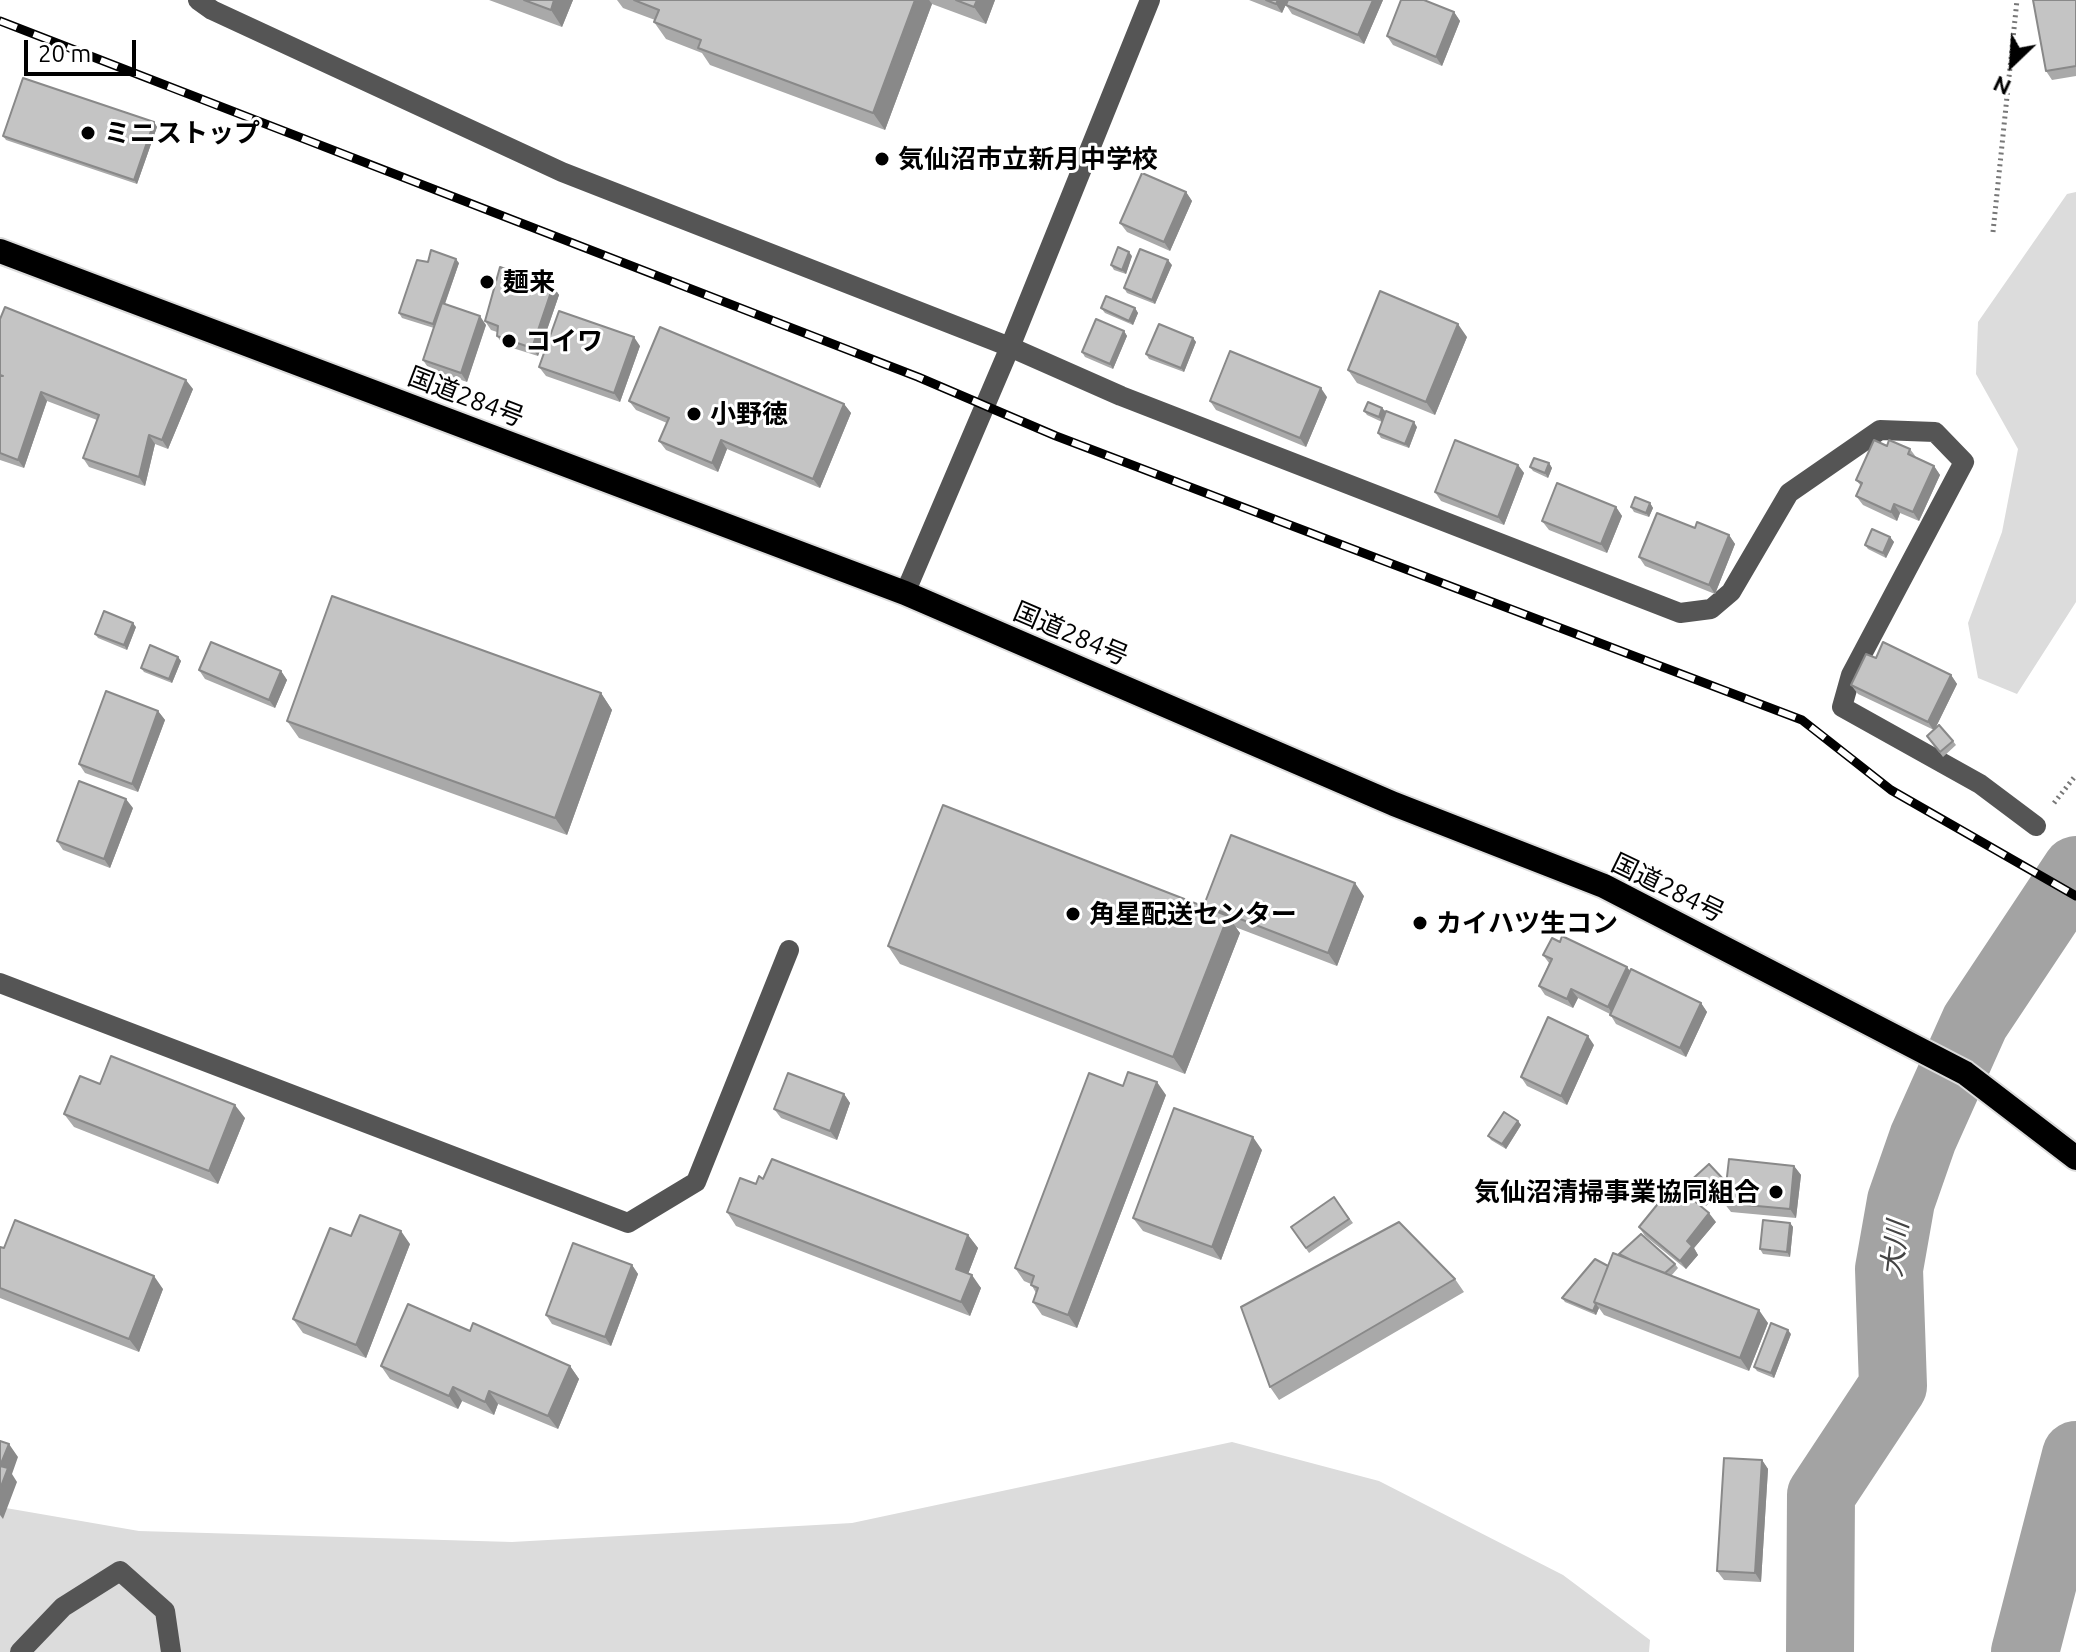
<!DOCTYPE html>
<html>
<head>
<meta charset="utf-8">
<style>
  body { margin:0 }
  #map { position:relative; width:2076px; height:1652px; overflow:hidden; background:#fff; font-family:Ubuntu,sans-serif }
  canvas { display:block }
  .north { position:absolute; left:1972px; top:24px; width:80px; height:80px; -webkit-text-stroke:6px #fff; paint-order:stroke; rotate:205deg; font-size:22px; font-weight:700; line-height:32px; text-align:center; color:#000 }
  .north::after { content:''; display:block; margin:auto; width:28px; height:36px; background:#000; clip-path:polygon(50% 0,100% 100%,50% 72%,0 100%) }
  .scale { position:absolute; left:24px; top:40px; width:112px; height:36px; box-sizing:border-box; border:4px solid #000; border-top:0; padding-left:10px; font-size:24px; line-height:28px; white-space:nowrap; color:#000; -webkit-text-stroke:6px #fff; paint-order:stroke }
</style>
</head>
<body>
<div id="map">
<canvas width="2076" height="1652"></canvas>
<div class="north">N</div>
<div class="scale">20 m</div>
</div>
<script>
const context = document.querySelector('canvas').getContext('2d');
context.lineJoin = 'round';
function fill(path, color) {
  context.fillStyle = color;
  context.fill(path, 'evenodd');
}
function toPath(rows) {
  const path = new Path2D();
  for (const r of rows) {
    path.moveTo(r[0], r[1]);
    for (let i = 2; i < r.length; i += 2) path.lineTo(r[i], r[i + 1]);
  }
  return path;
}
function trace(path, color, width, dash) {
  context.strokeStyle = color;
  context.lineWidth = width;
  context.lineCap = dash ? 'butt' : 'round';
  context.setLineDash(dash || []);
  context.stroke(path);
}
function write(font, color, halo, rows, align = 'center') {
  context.font = font + ' Ubuntu,"Noto Sans JP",sans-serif';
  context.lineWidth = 6;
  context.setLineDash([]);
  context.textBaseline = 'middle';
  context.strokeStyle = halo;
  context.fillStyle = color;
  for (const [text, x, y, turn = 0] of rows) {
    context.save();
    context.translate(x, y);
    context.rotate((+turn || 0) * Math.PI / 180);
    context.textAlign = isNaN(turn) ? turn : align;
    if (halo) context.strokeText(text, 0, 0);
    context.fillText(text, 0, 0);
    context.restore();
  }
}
fill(toPath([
  [2076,192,2076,602,2017,694,1978,678,1968,623,2002,532,2018,449,1976,374,1978,322,2067,194],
  [1232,1442,1379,1481,1563,1575,1650,1640,1649,1652,0,1652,0,1507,139,1531,512,1542,852,1523]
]), '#dcdcdc');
trace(toPath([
  [1820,1652,1821,1495,1893,1386,1889,1269,1901,1201,1923,1138,1975,1022,2076,870],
  [2025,1652,2076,1455]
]), '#a3a3a3', 68);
const highway = toPath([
  [0,251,905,593,1394,804,1604,886,1965,1073,2076,1158]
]);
trace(highway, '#dbdbdb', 28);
trace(toPath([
  [1993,232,2017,0],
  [2054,803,2076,775]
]), '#777', 5, [2, 4]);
trace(toPath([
  [198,0,212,10,562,172,1010,347,1121,396,1680,613,1711,609,1731,592,1789,493,1880,430,1935,432,1964,462,1851,675,1842,707,1980,784,2036,826],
  [905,593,1010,347,1150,0],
  [0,983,628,1223,696,1182,789,950],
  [20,1652,63,1607,120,1571,165,1611,171,1652]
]), '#555', 20);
trace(highway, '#000', 24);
const rail = toPath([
  [0,21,918,377,1056,436,1802,720,1891,790,2076,896]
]);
trace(rail, '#000', 9);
trace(rail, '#fff', 6, [18]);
fill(toPath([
  [489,0,573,0,562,27],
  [617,0,995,0,986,24,932,4,885,130,710,65,702,53,666,39,654,22,655,20,623,8],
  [1249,0,1288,0,1282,13],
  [1383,0,1364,44,1292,14,1286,5],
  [2076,0,2076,76,2052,80,2046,71],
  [1454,12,1460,21,1442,66,1393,45,1387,36],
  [154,122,157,127,137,184,6,140,3,136],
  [1186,192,1192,201,1170,251,1127,232,1120,223],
  [1132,256,1126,274,1114,270,1111,265],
  [428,262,459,263,445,304,486,325,467,382,429,369,423,360,434,328,402,318,399,313],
  [1172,265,1155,304,1127,293,1124,288],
  [553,286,559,295,538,356,503,345,497,336,497,332,491,330,485,321],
  [1101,308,1135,308,1138,313,1133,325,1105,313],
  [0,319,193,389,168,449,155,444,145,486,89,467,83,458,97,420,47,401,24,468,0,460],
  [1124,331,1127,336,1113,369,1085,357,1082,352],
  [1467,337,1435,415,1357,383,1348,370],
  [1193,338,1196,342,1184,372,1149,359,1146,354],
  [640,346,620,402,546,376,539,367],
  [1327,397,1306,447,1216,410,1210,401],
  [629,401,844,404,851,413,820,488,727,449,718,472,666,450,659,441,667,423,636,410],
  [1382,408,1386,412,1382,422,1367,415,1364,411],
  [1417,427,1409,448,1381,438,1378,433],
  [1887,446,1910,449,1916,457,1934,466,1940,475,1919,521,1900,513,1897,521,1863,505,1856,496,1861,486,1856,480],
  [1549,463,1552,468,1548,478,1533,471,1530,467],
  [1518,465,1524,473,1504,525,1441,501,1435,492],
  [1650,503,1653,508,1649,517,1634,512,1631,507],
  [1616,507,1622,516,1607,553,1549,530,1542,521],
  [1695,528,1729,535,1735,544,1715,594,1645,566,1639,557],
  [1890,537,1894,542,1886,558,1868,549,1865,545],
  [136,627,127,650,98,638,95,634],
  [178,657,181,661,172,683,144,672,141,668],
  [1876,658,1951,675,1957,684,1935,729,1953,741,1956,745,1943,757,1927,736,1934,730,1858,694,1851,685],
  [199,670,281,671,287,680,275,708,205,679],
  [601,693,612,710,567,835,299,738,287,721],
  [158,711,165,720,138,792,85,773,79,764],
  [133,808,110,868,63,850,57,841],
  [1364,896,1337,966,1235,927,1240,933,1185,1074,900,964,888,946,1206,908,1204,905],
  [1543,955,1627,967,1630,971,1701,1003,1707,1012,1686,1057,1616,1024,1610,1014,1578,998,1573,1008,1545,995,1539,986,1549,963],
  [1594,1045,1567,1105,1527,1086,1521,1077],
  [100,1084,245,1118,218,1184,74,1127,64,1114],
  [1123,1086,1166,1095,1077,1328,1042,1315,1033,1302,1036,1293,1031,1284,1024,1281,1015,1268],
  [844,1094,850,1103,837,1140,781,1118,774,1109],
  [1518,1121,1521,1125,1506,1149,1491,1140,1488,1136],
  [1262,1150,1221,1260,1143,1231,1133,1218],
  [1709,1164,1726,1183,1794,1166,1801,1175,1796,1218,1731,1212,1724,1203,1726,1188,1706,1206,1687,1184],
  [763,1179,968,1235,978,1248,968,1274,981,1288,970,1316,736,1226,727,1212,756,1184],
  [1334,1197,1353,1223,1309,1253,1291,1227],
  [1716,1222,1694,1248,1698,1255,1686,1269,1645,1236,1639,1227],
  [1790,1223,1793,1227,1790,1257,1763,1254,1760,1249],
  [351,1236,410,1244,366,1358,303,1333,293,1319],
  [0,1247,163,1289,139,1352,0,1298],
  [1619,1254,1675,1264,1678,1268,1671,1276,1768,1323,1749,1371,1604,1315,1599,1308,1596,1315,1565,1302,1562,1298,1621,1257],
  [632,1265,638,1274,611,1346,552,1324,546,1315],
  [1455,1279,1464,1292,1279,1400,1270,1387],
  [470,1331,570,1366,579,1379,558,1429,498,1404,494,1415,462,1401,458,1409,390,1379,381,1366],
  [1791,1334,1774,1378,1757,1371,1754,1367],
  [1762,1460,1768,1469,1761,1582,1724,1580,1717,1571]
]), '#a9a9a9');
fill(toPath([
  [554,0,573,0,562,27,551,10],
  [915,0,929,0,932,4,885,130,873,113],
  [977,0,995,0,986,24,974,7],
  [1278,0,1288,0,1282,13,1276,4],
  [1373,0,1383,0,1364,44,1358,35],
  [1454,12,1460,21,1442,66,1436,57],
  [154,122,157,127,137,184,134,180],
  [1186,192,1192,201,1170,251,1164,242],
  [1129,252,1132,256,1126,274,1122,270],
  [456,259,459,263,436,329,433,324],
  [1168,260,1172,265,1155,304,1152,300],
  [553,286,559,295,538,356,532,348],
  [1135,308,1138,313,1133,325,1129,321],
  [480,316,486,325,467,382,461,373],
  [1458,324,1467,337,1435,415,1426,402],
  [1124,331,1127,336,1113,369,1110,364],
  [634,337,640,346,620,402,614,393],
  [1193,338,1196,342,1184,372,1181,368],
  [186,380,193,389,168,449,162,440],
  [1321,388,1327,397,1306,447,1300,438],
  [41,392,47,401,24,468,18,460],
  [844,404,851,413,820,488,813,479],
  [1382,408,1386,412,1382,422,1379,417],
  [1414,422,1417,427,1409,448,1405,444],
  [149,435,155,444,145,486,139,477],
  [721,440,727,449,718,472,712,463],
  [1549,463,1552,468,1548,478,1545,473],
  [1518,465,1524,473,1504,525,1498,517],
  [1934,466,1940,475,1919,521,1913,512],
  [1650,503,1653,508,1649,517,1646,513],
  [1894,504,1900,513,1897,521,1891,512],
  [1616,507,1622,516,1607,553,1601,544],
  [1729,535,1735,544,1715,594,1709,585],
  [1890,537,1894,542,1886,558,1883,553],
  [133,623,136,627,127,650,124,645],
  [178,657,181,661,172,683,169,679],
  [281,671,287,680,275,708,269,700],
  [1951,675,1957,684,1934,731,1928,722],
  [601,693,612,710,567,835,555,818],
  [158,711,165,720,138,792,132,784],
  [126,799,133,808,110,868,104,859],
  [1355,883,1364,896,1337,966,1328,953],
  [1228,916,1240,933,1185,1074,1173,1057],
  [1627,967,1633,976,1614,1016,1608,1007],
  [1571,989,1578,998,1573,1008,1567,999],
  [1701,1003,1707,1012,1686,1057,1680,1048],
  [1588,1036,1594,1045,1567,1105,1561,1096],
  [1157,1082,1166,1095,1077,1328,1068,1315],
  [844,1094,850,1103,837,1140,830,1131],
  [235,1105,245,1118,218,1184,209,1171],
  [1518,1121,1521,1125,1506,1149,1502,1144],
  [1253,1137,1262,1150,1221,1260,1212,1247],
  [1794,1166,1801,1175,1796,1218,1790,1209],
  [1709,1213,1716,1222,1694,1248,1698,1255,1686,1269,1680,1261,1687,1241],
  [1790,1223,1793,1227,1790,1257,1787,1252],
  [401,1231,410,1244,366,1358,356,1345],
  [968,1235,978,1248,965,1282,956,1269],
  [632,1265,638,1274,611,1346,605,1337],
  [972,1275,981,1288,970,1316,961,1302],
  [154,1276,163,1289,139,1352,129,1339],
  [1596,1304,1599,1308,1596,1315,1593,1311],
  [1759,1310,1768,1323,1749,1371,1740,1358],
  [1788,1330,1791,1334,1774,1378,1771,1373],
  [570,1366,579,1379,558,1429,548,1416],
  [453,1387,462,1401,458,1409,449,1396],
  [489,1391,498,1404,494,1415,485,1402],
  [9,1444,18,1457,12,1474,17,1482,3,1519,0,1515,0,1466],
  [1762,1460,1768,1469,1761,1582,1755,1573]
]), '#898989');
const building = toPath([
  [524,0,554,0,551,10,524,0],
  [634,0,915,0,873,113,698,48,701,40,654,22,659,10,634,0],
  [956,0,977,0,974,7,956,0],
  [1266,0,1278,0,1276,4,1266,0],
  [1288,0,1373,0,1358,35,1286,5,1288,0],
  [1401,0,1424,0,1454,12,1436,57,1387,36,1401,0],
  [2033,0,2076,0,2076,66,2046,71,2033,0],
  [23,78,154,122,134,180,3,136,23,78],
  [1142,173,1186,192,1164,242,1120,223,1142,173],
  [1118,247,1129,252,1122,270,1111,265,1118,247],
  [1140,249,1168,260,1152,300,1124,288,1140,249],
  [431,250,456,259,433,324,399,313,417,260,428,262,431,250],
  [500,267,553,286,532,348,497,336,498,326,485,321,500,267],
  [1380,291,1458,324,1426,402,1348,370,1380,291],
  [1106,296,1135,308,1129,321,1101,308,1106,296],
  [442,303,480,316,461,373,423,360,442,303],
  [5,307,186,380,162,440,149,435,139,477,83,458,99,415,41,392,18,460,0,453,0,376,3,376,0,375,0,319,5,307],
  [559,311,634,337,614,393,539,367,559,311],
  [1096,319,1124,331,1110,364,1082,352,1096,319],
  [1159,324,1193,338,1181,368,1146,354,1159,324],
  [660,327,844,404,813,479,721,440,712,463,659,441,669,418,629,401,660,327],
  [1230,351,1321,388,1300,438,1210,401,1230,351],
  [1368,402,1382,408,1379,417,1364,411,1368,402],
  [1386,411,1414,422,1405,444,1378,433,1386,411],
  [1455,440,1518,465,1498,517,1435,492,1455,440],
  [1874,440,1887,446,1889,440,1910,449,1908,454,1934,466,1913,512,1894,504,1891,512,1856,496,1862,483,1856,480,1874,440],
  [1534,458,1549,463,1545,473,1530,467,1534,458],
  [1557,483,1616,507,1601,544,1542,521,1557,483],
  [1635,497,1650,503,1646,513,1631,507,1635,497],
  [1657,513,1695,528,1697,522,1729,535,1709,585,1639,557,1657,513],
  [1872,529,1890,537,1883,553,1865,545,1872,529],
  [332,596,601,693,555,818,287,721,332,596],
  [104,611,133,623,124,645,95,634,104,611],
  [211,642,281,671,269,700,199,670,211,642],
  [1883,642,1951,675,1928,722,1851,685,1866,654,1876,658,1883,642],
  [150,645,178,657,169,679,141,668,150,645],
  [106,691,158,711,132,784,79,764,106,691],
  [1939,725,1953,741,1940,752,1927,736,1939,725],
  [79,781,126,799,104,859,57,841,79,781],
  [943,805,1228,916,1173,1057,888,946,943,805],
  [1231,835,1355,883,1328,953,1204,905,1231,835],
  [1562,936,1627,967,1608,1007,1571,989,1567,999,1539,986,1552,959,1543,955,1552,938,1560,942,1562,936],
  [1631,969,1701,1003,1680,1048,1610,1015,1631,969],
  [1548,1017,1588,1036,1561,1096,1521,1077,1548,1017],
  [111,1056,235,1105,209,1171,64,1114,80,1076,100,1084,111,1056],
  [1128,1072,1157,1082,1068,1315,1033,1302,1038,1288,1031,1285,1034,1276,1015,1268,1089,1073,1123,1086,1128,1072],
  [788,1073,844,1094,830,1131,774,1109,788,1073],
  [1174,1108,1253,1137,1212,1247,1133,1218,1174,1108],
  [1504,1112,1518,1121,1502,1144,1488,1136,1504,1112],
  [772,1159,968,1235,956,1269,972,1275,961,1302,727,1212,740,1178,756,1184,759,1176,763,1179,772,1159],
  [1729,1159,1794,1166,1790,1209,1724,1203,1729,1159],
  [1709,1164,1725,1181,1703,1202,1687,1184,1709,1164],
  [1674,1184,1709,1213,1687,1241,1692,1246,1680,1261,1639,1227,1674,1184],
  [1334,1197,1349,1219,1306,1248,1291,1227,1334,1197],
  [360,1215,401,1231,356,1345,293,1319,330,1228,351,1236,360,1215],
  [15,1220,154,1276,129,1339,0,1288,0,1247,4,1248,15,1220],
  [1763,1220,1790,1223,1787,1252,1760,1249,1763,1220],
  [1399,1222,1455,1279,1270,1387,1241,1307,1399,1222],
  [1641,1234,1675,1264,1665,1273,1633,1261,1619,1254,1641,1234],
  [573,1243,632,1265,605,1337,546,1315,573,1243],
  [1613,1253,1759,1310,1740,1358,1594,1302,1613,1253],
  [1595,1259,1608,1266,1594,1302,1596,1304,1593,1311,1562,1298,1595,1259],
  [408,1304,470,1331,473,1323,570,1366,548,1416,489,1391,485,1402,453,1387,449,1396,381,1366,408,1304],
  [1771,1323,1788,1330,1771,1373,1754,1367,1771,1323],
  [0,1441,9,1444,0,1466,8,1468,0,1489,0,1441],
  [1724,1458,1762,1460,1755,1573,1717,1571,1724,1458]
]);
fill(building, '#c4c4c4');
trace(building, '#898989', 2);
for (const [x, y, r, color] of [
  [88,133,8,"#000"],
  [882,159,8,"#000"],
  [487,282,8,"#000"],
  [509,341,8,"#000"],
  [694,414,8,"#000"],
  [1073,914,8,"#000"],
  [1420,923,8,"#000"],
  [1776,1192,8,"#000"]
]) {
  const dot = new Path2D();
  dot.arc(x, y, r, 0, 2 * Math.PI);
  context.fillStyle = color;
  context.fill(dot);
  trace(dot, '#fff', 3);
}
write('bold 26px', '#000', '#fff', [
  ["ミニストップ",104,133],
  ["気仙沼市立新月中学校",898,159],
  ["麺来",503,282],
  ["コイワ",525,341],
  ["小野徳",710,414],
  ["角星配送センター",1089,914],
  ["カイハツ生コン",1436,923],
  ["気仙沼清掃事業協同組合",1760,1192,"right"]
], 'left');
write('26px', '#000', '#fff', [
  ["国道284号",466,397,21],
  ["国道284号",1071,634,23],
  ["国道284号",1668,888,26]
]);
write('italic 28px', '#444', '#fff', [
  ["大川",1895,1249,-83]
]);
</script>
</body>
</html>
